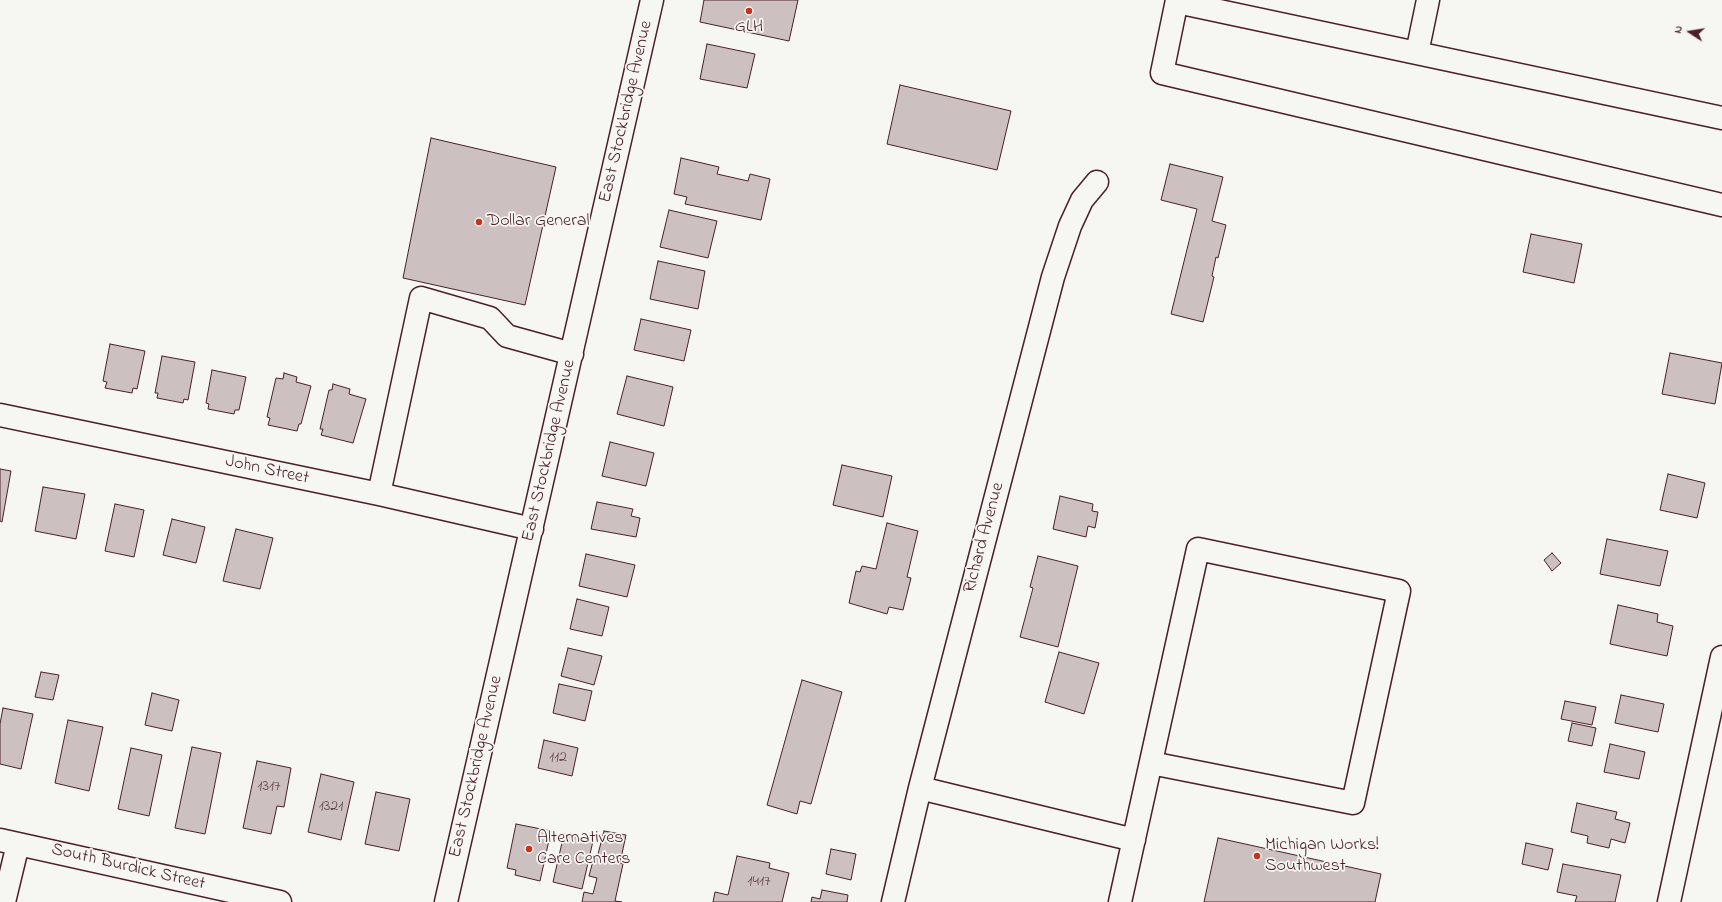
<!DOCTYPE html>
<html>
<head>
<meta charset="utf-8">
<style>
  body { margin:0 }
  #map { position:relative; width:1722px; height:902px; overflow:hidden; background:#f6f6f2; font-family:"Indie Flower",sans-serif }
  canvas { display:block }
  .north { position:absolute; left:1670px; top:12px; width:40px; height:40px; -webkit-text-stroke:3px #f6f6f2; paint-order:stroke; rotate:282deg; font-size:11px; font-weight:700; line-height:16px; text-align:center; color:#4a1f2b }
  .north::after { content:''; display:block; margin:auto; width:14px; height:18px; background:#4a1f2b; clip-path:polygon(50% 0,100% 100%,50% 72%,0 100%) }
</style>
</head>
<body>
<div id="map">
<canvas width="1722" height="902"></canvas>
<div class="north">N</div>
</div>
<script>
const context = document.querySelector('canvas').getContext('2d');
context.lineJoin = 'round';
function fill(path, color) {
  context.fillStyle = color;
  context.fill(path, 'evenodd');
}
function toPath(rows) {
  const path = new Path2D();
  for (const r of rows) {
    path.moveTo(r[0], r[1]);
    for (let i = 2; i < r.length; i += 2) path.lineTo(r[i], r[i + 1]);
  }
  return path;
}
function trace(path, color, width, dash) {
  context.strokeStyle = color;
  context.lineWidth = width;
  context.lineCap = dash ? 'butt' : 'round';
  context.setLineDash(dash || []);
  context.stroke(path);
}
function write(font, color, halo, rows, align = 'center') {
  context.font = font + ' "Indie Flower",sans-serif';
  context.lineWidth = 3.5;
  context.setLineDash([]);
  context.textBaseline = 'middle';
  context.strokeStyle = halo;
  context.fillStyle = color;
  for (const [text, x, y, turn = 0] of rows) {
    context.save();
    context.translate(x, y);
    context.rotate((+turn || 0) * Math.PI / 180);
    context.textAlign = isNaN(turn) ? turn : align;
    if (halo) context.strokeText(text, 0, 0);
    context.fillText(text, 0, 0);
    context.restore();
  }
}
const building = toPath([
  [704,0,798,0,789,41,700,22,704,0],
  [707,44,755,54,747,88,700,79,707,44],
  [900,85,1011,111,997,170,887,144,900,85],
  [431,138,556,167,525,305,403,278,431,138],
  [681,158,719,167,717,174,748,181,750,174,770,179,761,220,685,204,687,197,674,194,681,158],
  [1170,164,1223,177,1212,221,1226,225,1218,258,1216,257,1212,276,1214,277,1203,322,1171,314,1197,209,1161,200,1170,164],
  [669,210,717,221,708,258,660,247,669,210],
  [1531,234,1582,244,1574,283,1523,272,1531,234],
  [658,261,705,271,698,309,650,299,658,261],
  [641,319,691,330,684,361,634,350,641,319],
  [110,344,145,351,137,389,133,388,132,393,105,388,107,382,103,381,110,344],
  [1670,353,1722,363,1715,404,1662,394,1670,353],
  [162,356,195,362,188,400,184,399,183,403,157,398,158,393,155,393,162,356],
  [212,370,246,377,239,410,235,410,234,414,208,409,209,404,206,403,212,370],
  [284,373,297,377,296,382,311,386,301,424,299,424,297,431,268,425,270,418,267,417,276,378,283,379,284,373],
  [627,376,673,387,664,426,617,414,627,376],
  [333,384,350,389,349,394,366,399,353,443,321,435,323,429,320,429,329,390,332,390,333,384],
  [610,442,654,453,646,486,602,476,610,442],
  [842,465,892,476,883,517,833,505,842,465],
  [0,469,11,471,2,522,0,521,0,469],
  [1668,474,1705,483,1697,518,1660,510,1668,474],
  [43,487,85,494,76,539,35,531,43,487],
  [1060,496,1093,504,1092,511,1098,512,1095,528,1088,526,1086,537,1053,529,1060,496],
  [597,502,633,509,631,516,640,518,636,537,591,529,597,502],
  [115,504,144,510,134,557,105,551,115,504],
  [172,519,205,527,196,563,163,555,172,519],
  [887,523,918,531,907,577,911,578,903,610,889,607,887,614,849,603,856,571,860,572,862,566,876,569,887,523],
  [236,529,273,538,260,589,223,581,236,529],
  [1607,539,1668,551,1660,586,1600,574,1607,539],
  [1552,553,1561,563,1552,571,1544,560,1552,553],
  [586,554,635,565,627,597,579,586,586,554],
  [1038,556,1078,566,1058,647,1020,637,1033,588,1030,587,1038,556],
  [577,599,609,607,602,636,570,629,577,599],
  [1618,605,1658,614,1657,622,1673,626,1667,656,1610,644,1618,605],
  [568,648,602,656,594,685,561,676,568,648],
  [1059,652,1099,663,1084,714,1045,702,1059,652],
  [41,672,59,675,53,700,35,697,41,672],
  [802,680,842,692,811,804,800,801,797,814,767,805,802,680],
  [559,684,592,691,585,721,553,713,559,684],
  [152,693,179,700,172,731,145,725,152,693],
  [1621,695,1664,704,1658,732,1615,723,1621,695],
  [1565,701,1596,707,1592,725,1561,719,1565,701],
  [3,708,33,714,21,769,0,764,0,724,3,708],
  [68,720,103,727,89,791,55,783,68,720],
  [1572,723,1596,728,1592,746,1568,741,1572,723],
  [544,740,578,748,572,776,538,768,544,740],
  [1610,744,1645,752,1639,779,1604,772,1610,744],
  [192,747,221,753,205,834,175,828,192,747],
  [131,748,162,755,149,816,118,809,131,748],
  [257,761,291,768,284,807,277,806,271,834,243,828,257,761],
  [321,774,354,782,341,840,308,832,321,774],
  [376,792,410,799,399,851,365,844,376,792],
  [1577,803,1617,812,1615,819,1630,823,1625,843,1611,839,1609,848,1587,843,1588,836,1571,832,1577,803],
  [516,824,551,831,540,881,515,875,516,870,507,868,516,824],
  [604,831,626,835,620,863,623,864,615,901,622,902,582,902,584,892,593,894,597,878,589,876,594,857,597,858,604,831],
  [564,834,593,841,582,889,553,882,564,834],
  [1218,838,1381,874,1375,902,1204,902,1218,838],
  [1526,843,1553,849,1548,870,1522,864,1526,843],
  [831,849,856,854,851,880,826,874,831,849],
  [737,856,770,863,769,868,789,873,782,902,713,902,715,892,728,895,737,856],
  [1563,864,1621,875,1615,902,1575,902,1577,896,1557,892,1563,864],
  [822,890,848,895,847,902,811,902,812,897,820,899,822,890]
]);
fill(building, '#ccc1c0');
trace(building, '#4a1f2b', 1);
const minor = toPath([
  [1177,0,1162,73,1722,205],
  [1177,2,1722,118],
  [1417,53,1428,0],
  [0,415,379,494,532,529],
  [379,494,421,298,490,318,507,336,572,354],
  [920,788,1134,840],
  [0,840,280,902],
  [4,902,18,844],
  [446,902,652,0],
  [893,902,920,788,1053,277,1070,226,1082,200,1097,182],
  [1120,902,1198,549,1399,591,1353,803,1151,763],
  [1669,902,1722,657]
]);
trace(minor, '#4a1f2b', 25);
trace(minor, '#f6f6f2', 22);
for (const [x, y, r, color] of [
  [749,11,4,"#c8321e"],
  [479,222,4,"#c8321e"],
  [529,849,4,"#c8321e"],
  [1257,856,4,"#c8321e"]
]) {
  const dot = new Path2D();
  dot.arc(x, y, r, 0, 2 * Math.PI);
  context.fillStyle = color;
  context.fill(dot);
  trace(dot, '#f6f6f2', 1.5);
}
write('16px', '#6a4850', null, [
  ["112",558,758],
  ["1317",269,787],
  ["1321",331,807],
  ["1417",759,882]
]);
write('18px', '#4a1f2b', '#f6f6f2', [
  ["GLH",749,28,"center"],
  ["Dollar General",487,222],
  ["Alternatives",537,839],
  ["Care Centers",537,860],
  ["Michigan Works!",1265,846],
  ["Southwest",1265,867]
], 'left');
write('18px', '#4a1f2b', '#f6f6f2', [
  ["East Stockbridge Avenue",627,112,-77],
  ["East Stockbridge Avenue",550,451,-77],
  ["John Street",267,471,12],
  ["Richard Avenue",985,538,-75],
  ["East Stockbridge Avenue",477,767,-77],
  ["South Burdick Street",128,868,13]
]);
</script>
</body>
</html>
